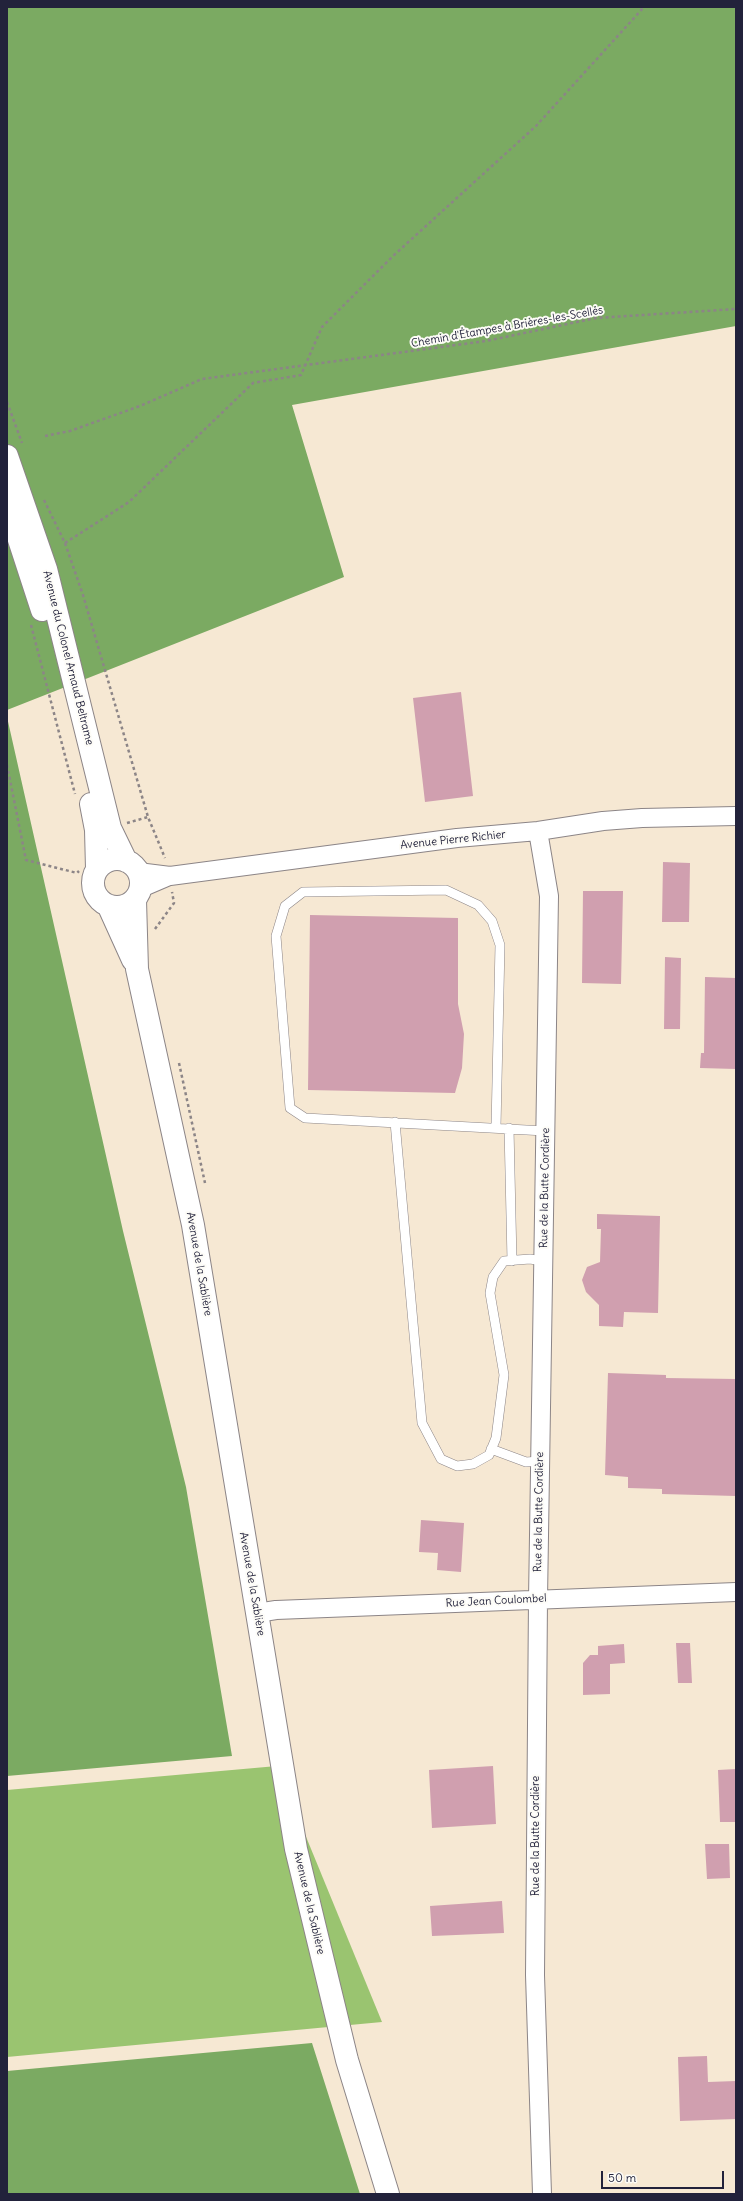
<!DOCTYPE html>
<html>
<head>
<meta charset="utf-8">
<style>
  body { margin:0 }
  #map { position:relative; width:743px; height:2201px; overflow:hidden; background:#f6e8d3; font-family:Delius,sans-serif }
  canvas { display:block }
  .frame { position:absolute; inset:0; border:8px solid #22223b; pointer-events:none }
  .scale { position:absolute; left:601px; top:2171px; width:123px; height:18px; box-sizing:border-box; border:2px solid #22223b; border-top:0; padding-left:5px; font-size:12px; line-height:14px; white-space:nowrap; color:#22223b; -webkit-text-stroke:3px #fdfcf7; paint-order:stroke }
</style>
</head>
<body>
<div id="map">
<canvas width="743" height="2201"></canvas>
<div class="frame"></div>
<div class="scale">50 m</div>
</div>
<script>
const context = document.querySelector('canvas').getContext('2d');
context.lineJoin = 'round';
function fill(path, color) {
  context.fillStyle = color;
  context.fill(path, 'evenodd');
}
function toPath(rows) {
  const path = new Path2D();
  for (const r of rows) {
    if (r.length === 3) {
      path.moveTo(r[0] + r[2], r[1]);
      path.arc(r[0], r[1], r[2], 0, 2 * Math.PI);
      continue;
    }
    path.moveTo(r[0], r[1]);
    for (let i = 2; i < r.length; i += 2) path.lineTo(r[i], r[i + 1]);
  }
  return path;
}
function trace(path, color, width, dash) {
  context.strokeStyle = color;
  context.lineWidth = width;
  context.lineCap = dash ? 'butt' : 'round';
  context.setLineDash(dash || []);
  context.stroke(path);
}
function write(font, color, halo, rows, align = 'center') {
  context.font = font + ' Delius,sans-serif';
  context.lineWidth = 4;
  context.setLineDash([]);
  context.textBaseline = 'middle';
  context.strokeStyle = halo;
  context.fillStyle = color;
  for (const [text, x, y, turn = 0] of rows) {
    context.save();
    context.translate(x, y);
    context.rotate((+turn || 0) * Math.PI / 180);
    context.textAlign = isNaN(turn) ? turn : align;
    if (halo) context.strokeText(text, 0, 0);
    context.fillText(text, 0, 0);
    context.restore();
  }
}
fill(toPath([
  [277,1766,382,2022,7,2057,7,1790]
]), '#9ac470');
fill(toPath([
  [7,7,736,7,736,326,292,405,344,577,7,710],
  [7,717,123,1231,186,1487,232,1756,7,1776],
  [312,2043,360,2194,7,2194,7,2071]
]), '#7baa62');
fill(toPath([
  [461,692,473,796,425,802,413,698],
  [663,862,690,863,689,922,662,922],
  [583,891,623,891,621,984,582,983],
  [310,915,458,918,458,1004,464,1034,462,1068,455,1093,308,1090],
  [665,957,681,958,680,1029,664,1029],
  [705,977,736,978,736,1069,700,1068,701,1053,704,1053],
  [597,1214,660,1216,658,1313,624,1312,623,1327,599,1326,599,1305,586,1292,582,1280,587,1267,600,1262,601,1229,597,1229],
  [608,1373,666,1375,666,1378,736,1379,736,1496,662,1494,662,1489,628,1488,628,1477,605,1475],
  [421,1520,464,1523,461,1572,437,1570,438,1553,419,1552],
  [676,1643,690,1643,692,1683,678,1683],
  [624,1644,625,1663,610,1664,610,1694,583,1695,583,1663,590,1655,598,1655,598,1646],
  [493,1766,496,1824,432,1828,429,1770],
  [736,1769,736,1822,720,1822,718,1770],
  [705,1844,729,1844,730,1878,707,1879],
  [502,1901,504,1933,432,1936,430,1906],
  [707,2056,708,2082,736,2081,736,2119,680,2121,678,2057]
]), '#d09faf');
const service = toPath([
  [395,1122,422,1423,441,1459,457,1466,473,1464,489,1455,496,1438,504,1375,490,1293,493,1277,504,1261,530,1259,543,1261],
  [496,1127,500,945,492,921,478,905,446,890,303,892,285,906,276,936,290,1108,305,1118,545,1131],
  [509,1128,512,1261],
  [491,1449,526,1462,540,1461]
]);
const minor = toPath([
  [538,831,549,896,538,1599,535,1975,542,2194],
  [138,872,170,876,457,838,538,831,603,821,642,818,736,816],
  [141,888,169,876],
  [257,1613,276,1610,736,1592]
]);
const secondary = toPath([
  [7,456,46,569,110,828,126,861],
  [7,503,42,610],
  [91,804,96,830,97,869],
  [117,883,24],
  [135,900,137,969,193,1225,296,1849,347,2060,388,2194],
  [109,907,133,960]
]);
trace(service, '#8c8587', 10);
trace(minor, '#8c8587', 20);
trace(secondary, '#8c8587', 24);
trace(toPath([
  [7,402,22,443],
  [45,436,70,431,140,406,202,379,486,341,596,318,736,309],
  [44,500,65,543,83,595,148,817,165,858],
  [65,543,129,502,253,383,301,375,322,327,393,256,536,126,644,7],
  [31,625,75,794],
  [7,765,26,860,77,873,79,871],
  [127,823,148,817],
  [155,929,174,903,172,892],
  [179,1063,205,1183]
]), '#8c8587', 2.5, [3, 3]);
trace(service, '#fff', 9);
trace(minor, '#fff', 18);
trace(secondary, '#fff', 22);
write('11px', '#22223b', '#fdfcf7', [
  ["Chemin d'Étampes à Brières-les-Scellés",507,327,-10],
  ["Avenue du Colonel Arnaud Beltrame",68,658,76],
  ["Avenue Pierre Richier",453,840,-6],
  ["Rue de la Butte Cordière",545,1188,-89],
  ["Avenue de la Sablière",199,1264,80],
  ["Rue de la Butte Cordière",539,1512,-89],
  ["Avenue de la Sablière",252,1584,80],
  ["Rue Jean Coulombel",496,1601,-3],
  ["Rue de la Butte Cordière",536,1836,-90],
  ["Avenue de la Sablière",309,1903,77]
]);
</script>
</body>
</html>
